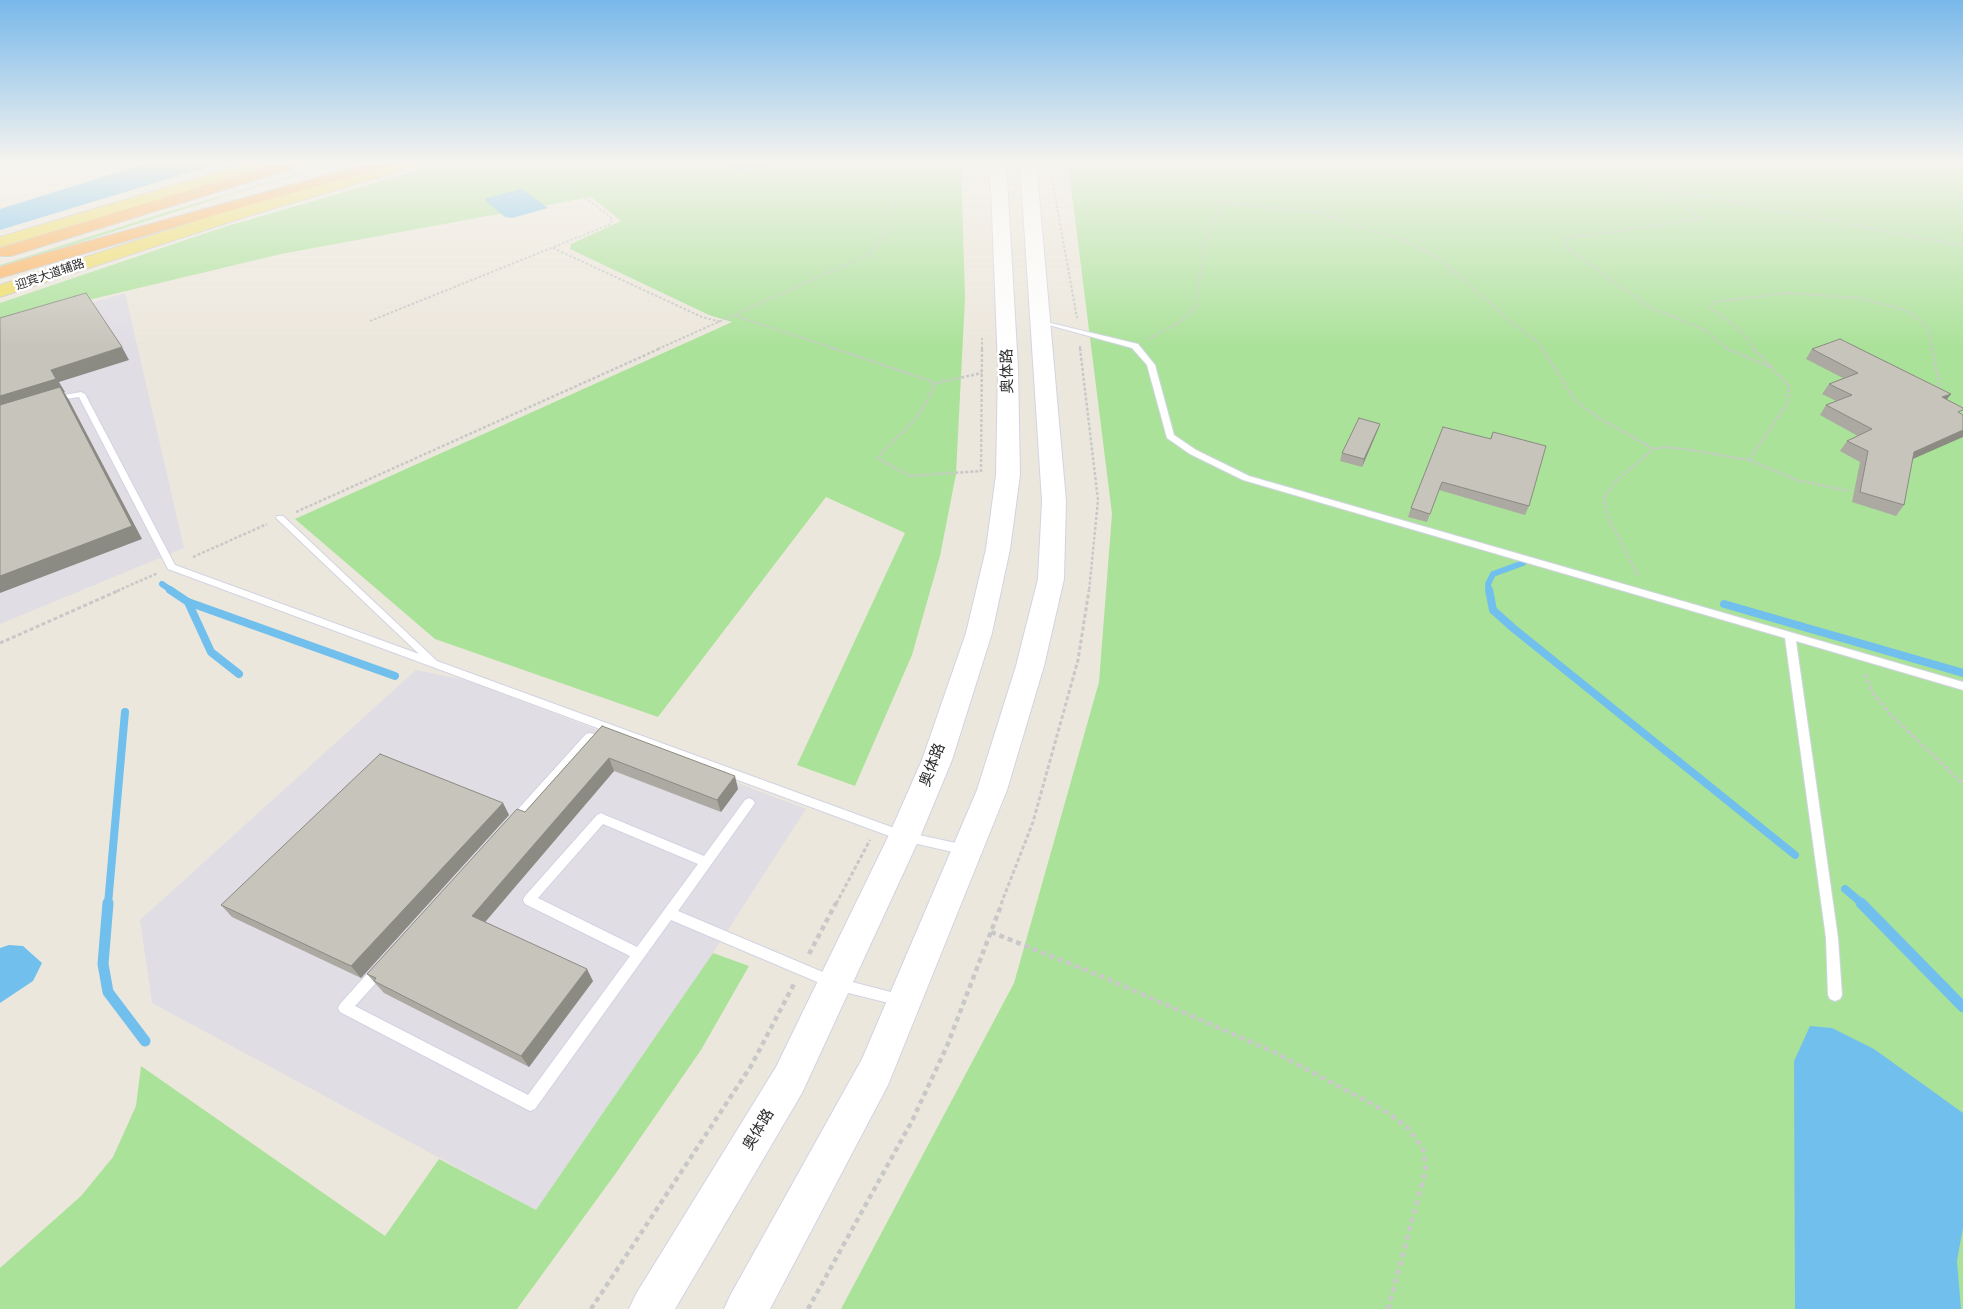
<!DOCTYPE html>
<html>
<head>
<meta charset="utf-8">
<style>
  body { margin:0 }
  canvas { display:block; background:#ece7dc }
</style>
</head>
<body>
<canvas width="1963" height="1309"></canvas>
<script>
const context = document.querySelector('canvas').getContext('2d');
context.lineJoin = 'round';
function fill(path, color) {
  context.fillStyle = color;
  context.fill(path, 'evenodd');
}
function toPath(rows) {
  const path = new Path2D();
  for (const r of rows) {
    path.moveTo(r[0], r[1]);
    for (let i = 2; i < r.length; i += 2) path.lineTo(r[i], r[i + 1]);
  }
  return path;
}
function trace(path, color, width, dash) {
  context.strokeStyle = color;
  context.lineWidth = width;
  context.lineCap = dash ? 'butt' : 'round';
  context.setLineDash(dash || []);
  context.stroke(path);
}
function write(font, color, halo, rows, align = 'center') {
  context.font = font + ' Signika,"Noto Sans SC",sans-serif';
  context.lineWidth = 5;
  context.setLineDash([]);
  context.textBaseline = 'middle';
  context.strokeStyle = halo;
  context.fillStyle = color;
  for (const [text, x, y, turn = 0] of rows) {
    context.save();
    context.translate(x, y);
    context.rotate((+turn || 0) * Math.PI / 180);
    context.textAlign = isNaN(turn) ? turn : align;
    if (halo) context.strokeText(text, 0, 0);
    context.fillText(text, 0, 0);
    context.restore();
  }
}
fill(toPath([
  [125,293,184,548,0,624,0,330],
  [416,670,465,680,806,809,713,953,536,1210,152,1003,140,920]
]), '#e0dde5');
fill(toPath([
  [345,162,225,196,0,268,0,265,167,212,332,164],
  [447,162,961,162,965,298,956,474,940,556,912,655,855,786,797,765,905,533,826,497,658,717,435,639,295,519,732,322,709,315,570,249,571,244,621,221,591,197,281,254,38,312,0,324,0,303,224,227],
  [1068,162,1963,162,1963,1309,841,1309,1014,983,1099,682,1112,514],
  [713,953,749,966,701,1050,616,1173,517,1309,0,1309,0,1268,81,1196,113,1157,136,1106,141,1066,385,1236,439,1159,536,1210]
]), '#abe29a');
fill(toPath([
  [151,162,224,162,0,230,0,209],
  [720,162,798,162,741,170,722,165],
  [522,189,548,208,512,218,505,217,486,201,486,198],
  [9,945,23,946,42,963,33,981,0,1003,0,948],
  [1810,1026,1832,1028,1874,1049,1963,1113,1963,1227,1957,1261,1961,1309,1795,1309,1794,1061]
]), '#71bfed');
trace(toPath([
  [162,584,172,591],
  [1489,591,1488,584,1493,574,1523,563]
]), '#71bfed', 6);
trace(toPath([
  [170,590,188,602,395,676],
  [1489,590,1493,610,1513,628,1795,855],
  [188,602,211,652,239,674],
  [1724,604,1963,673],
  [1845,889,1863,904],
  [108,904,125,712]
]), '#71bfed', 8);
trace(toPath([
  [108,903,103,964,108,992,145,1041],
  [1861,903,1963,1007]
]), '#71bfed', 11);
const lane = toPath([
  [1038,320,1138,344,1155,365,1174,435,1196,450,1249,476,1963,682,1963,690,1796,641,1838,938,1842,995,1840,999,1835,1001,1830,999,1828,995,1826,938,1785,638,1243,480,1190,454,1167,438,1147,365,1132,348,1038,322,1038,320],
  [81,392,85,394,175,565,419,654,276,518,277,516,283,516,437,661,905,832,970,846,972,850,970,854,966,855,900,840,168,569,79,397,53,401,49,399,53,397,81,392],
  [590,733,594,734,595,737,594,740,518,824,514,826,510,824,508,821,510,818,586,734,590,733],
  [749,798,753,800,755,803,753,806,678,911,837,978,906,996,908,1000,906,1004,901,1006,836,990,671,920,535,1109,530,1111,340,1012,338,1008,340,1004,375,965,380,963,385,965,386,969,385,973,355,1006,528,1095,630,956,525,904,523,900,525,896,597,815,601,813,605,815,704,856,745,800,749,798],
  [603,824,698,864,637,947,538,898,603,824]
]);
const secondary = toPath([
  [990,162,1006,162,1018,368,1020,475,1010,549,992,633,952,760,920,837,802,1093,675,1309,629,1309,636,1294,776,1067,888,837,922,760,966,633,986,549,996,475,998,368,990,162],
  [1020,162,1036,162,1066,501,1064,579,1044,666,1007,790,888,1085,770,1309,724,1309,731,1294,862,1059,977,790,1016,666,1038,579,1042,501,1020,162]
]);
const primary = toPath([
  [252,162,278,162,275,165,0,247,0,237,252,162],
  [397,162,423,162,420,165,245,217,0,297,0,285,233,209,397,162]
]);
const highway = toPath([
  [281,162,306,162,303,165,11,256,0,256,0,248,281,162],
  [374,162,401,162,398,165,270,199,0,278,0,267,35,256,374,162]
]);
trace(lane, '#d2d3e3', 2);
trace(secondary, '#d2d3e3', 2);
trace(primary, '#c8c8c8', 2);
trace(highway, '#c8c8c8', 2);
trace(toPath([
  [1615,162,1660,188,1700,219,1569,238,1565,239,1568,248,1649,307,1703,329,1728,349],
  [1052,179,1077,318],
  [1662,188,1963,246],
  [1222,202,1322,213,1348,224,1403,239,1440,259,1511,322,1538,342,1543,349],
  [553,248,702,317,721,322],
  [736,316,836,349],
  [370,321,611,224,612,219,607,214,534,162],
  [1148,339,1178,323,1195,308,1207,233,1219,210,1229,180,1226,170,1228,166,1236,162],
  [1080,346,1080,349],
  [658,349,868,255,881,240,907,162],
  [982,349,982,338],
  [1754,349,1742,332,1711,308,1713,302,1787,293,1860,298,1905,310,1917,318,1929,330,1933,349]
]), '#c8c8c8', 2, [2.5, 2]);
trace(toPath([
  [833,348,931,381,934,387,919,415,877,458,910,476,981,471],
  [1080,348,1098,500,1089,591],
  [1542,348,1574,399,1597,417,1654,449],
  [1726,348,1770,367],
  [1932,348,1941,393],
  [932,384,982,373],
  [1749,460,1788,402,1789,386,1753,348],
  [981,472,982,348],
  [296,512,661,348],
  [193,557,267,524],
  [1638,576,1607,515,1604,498,1616,481,1654,449,1666,447,1685,449,1749,460,1796,480,1849,491],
  [117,591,158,573]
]), '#c8c8c8', 2.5, [3, 2]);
trace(toPath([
  [0,643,120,590],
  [1865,674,1872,692,1890,714,1963,784],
  [836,904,870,840],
  [1001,904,1033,822,1078,660,1089,590]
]), '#c8c8c8', 3, [4, 2.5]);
trace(toPath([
  [991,932,1103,977,1276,1053,1385,1111,1407,1127,1423,1149,1426,1169,1388,1309],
  [809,954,836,903],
  [591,1309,751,1066,794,984],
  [808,1309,912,1121,947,1046,1002,903]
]), '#c8c8c8', 4.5, [5, 4]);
fill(lane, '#fff');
fill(secondary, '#fff');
fill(primary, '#efdc5f');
fill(highway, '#fcb058');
fill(toPath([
  [1812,349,1951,394,1946,400,1912,460,1904,505,1896,516,1852,502,1860,462,1840,451,1847,441,1858,436,1820,415,1826,405,1836,401,1822,394,1829,384,1843,378,1806,359],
  [1380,424,1377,432,1362,467,1340,461,1342,453],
  [1493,432,1529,506,1525,515,1439,490,1427,522,1408,517,1411,508,1490,439],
  [602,726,738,789,721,812,614,771,485,922,593,981,529,1067,384,993,367,974,525,812],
  [503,803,509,815,361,978,232,917,221,905]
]), '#aba9a1');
fill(toPath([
  [122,347,129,360,59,382,65,392,64,392,69,400,142,539,0,593,0,396,51,370],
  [1951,394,1943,404,1942,397],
  [1380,424,1377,432,1362,467,1364,459],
  [1963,430,1963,437,1906,462,1914,452],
  [609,758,614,771,480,928,472,916],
  [735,776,738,789,721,812,717,800],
  [503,803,509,815,361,978,351,966],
  [587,969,593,981,529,1067,521,1056]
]), '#8b8a83');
const building = toPath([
  [86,293,122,347,51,370,56,379,0,396,0,318,86,293],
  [1840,339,1951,394,1942,397,1963,408,1963,410,1958,412,1963,415,1963,430,1914,452,1904,505,1860,492,1868,451,1847,441,1872,429,1826,405,1852,395,1829,384,1858,373,1812,349,1840,339],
  [60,387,132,526,0,576,0,405,60,387],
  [1359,418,1380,424,1364,459,1342,453,1359,418],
  [1443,427,1491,439,1493,432,1546,446,1529,506,1442,482,1430,514,1411,508,1443,427],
  [602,726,735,776,717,800,609,758,472,916,587,969,521,1056,374,981,376,978,367,974,517,809,525,812,602,726],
  [380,754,503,803,351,966,221,905,380,754]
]);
fill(building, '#c7c5bb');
trace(building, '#8b8a83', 1);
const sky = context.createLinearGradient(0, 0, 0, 346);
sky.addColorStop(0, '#78b8ea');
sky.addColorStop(0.47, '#f6f4ef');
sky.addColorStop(1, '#f6f4ef00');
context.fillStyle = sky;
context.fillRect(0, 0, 1963, 346);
write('12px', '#2a2a2a', '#fff', [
  ["迎宾大道辅路",50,275,-19]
]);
write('15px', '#2a2a2a', '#fff', [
  ["奥体路",1008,371,-91],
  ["奥体路",933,765,-69],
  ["奥体路",759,1130,-59]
]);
</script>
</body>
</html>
